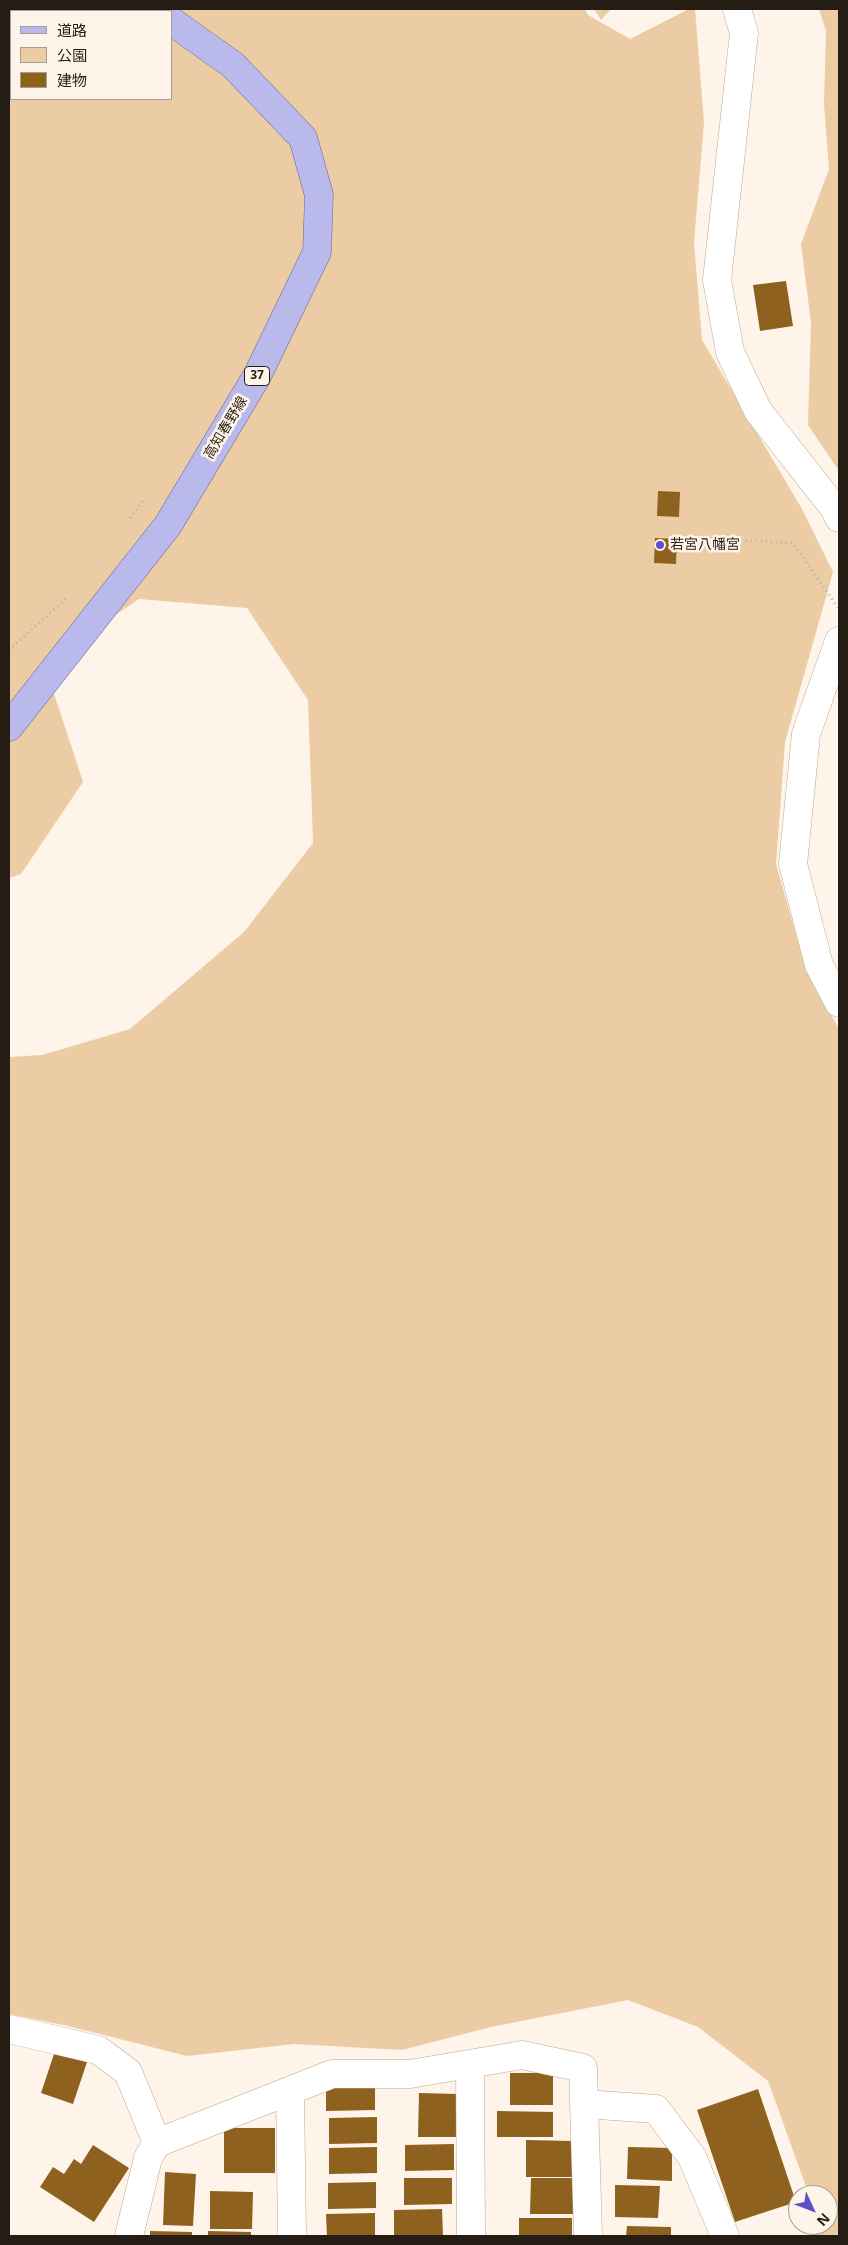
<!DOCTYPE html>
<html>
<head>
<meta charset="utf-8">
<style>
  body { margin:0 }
  #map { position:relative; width:848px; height:2245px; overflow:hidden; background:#fef4e9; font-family:"Open Sans","Noto Sans JP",sans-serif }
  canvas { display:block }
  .frame { position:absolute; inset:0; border:10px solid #251d13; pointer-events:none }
  .legend { position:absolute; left:10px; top:10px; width:162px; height:90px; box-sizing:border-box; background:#fef4e9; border:1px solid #a79e93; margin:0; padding:6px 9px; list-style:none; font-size:15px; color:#251d13 }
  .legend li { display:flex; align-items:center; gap:10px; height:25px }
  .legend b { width:25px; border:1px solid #a79e93 }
  .north { position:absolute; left:788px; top:2185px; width:50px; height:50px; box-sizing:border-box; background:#fef4e9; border:1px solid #a79e93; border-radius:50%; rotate:133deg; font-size:14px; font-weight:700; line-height:20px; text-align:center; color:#251d13 }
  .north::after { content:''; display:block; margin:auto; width:18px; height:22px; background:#5d51ca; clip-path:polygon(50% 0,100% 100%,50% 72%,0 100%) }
</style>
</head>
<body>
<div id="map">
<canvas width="848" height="2245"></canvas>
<div class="frame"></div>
<ul class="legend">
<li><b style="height:6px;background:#b9b9eb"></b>道路</li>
<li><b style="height:14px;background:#ebcca5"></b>公園</li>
<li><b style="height:14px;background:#8e611f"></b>建物</li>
</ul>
<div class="north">N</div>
</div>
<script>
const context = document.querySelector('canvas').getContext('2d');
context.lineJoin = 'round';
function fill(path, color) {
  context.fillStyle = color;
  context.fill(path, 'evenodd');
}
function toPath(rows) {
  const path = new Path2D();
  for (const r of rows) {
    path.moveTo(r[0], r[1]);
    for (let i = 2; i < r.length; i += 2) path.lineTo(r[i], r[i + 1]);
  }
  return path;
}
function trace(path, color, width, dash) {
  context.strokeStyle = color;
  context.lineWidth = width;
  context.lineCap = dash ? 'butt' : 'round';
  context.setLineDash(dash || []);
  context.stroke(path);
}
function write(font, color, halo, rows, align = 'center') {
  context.font = font + ' "Open Sans","Noto Sans JP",sans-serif';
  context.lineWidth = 5;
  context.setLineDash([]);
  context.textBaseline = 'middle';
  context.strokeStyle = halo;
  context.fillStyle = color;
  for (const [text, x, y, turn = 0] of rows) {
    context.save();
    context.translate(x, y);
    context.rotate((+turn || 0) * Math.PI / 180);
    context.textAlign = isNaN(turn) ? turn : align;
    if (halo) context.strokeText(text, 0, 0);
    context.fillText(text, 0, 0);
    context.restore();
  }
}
fill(toPath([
  [104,9,585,9,588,15,630,39,689,9,695,9,704,122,694,243,702,340,802,509,833,572,785,742,776,864,806,970,839,1029,839,2236,815,2236,820,2225,828,2225,828,2195,809,2195,768,2081,698,2027,628,2000,491,2027,402,2050,294,2044,187,2056,68,2026,9,2014,9,1057,42,1055,130,1029,244,932,313,843,308,700,247,608,139,599,44,663,83,782,21,874,9,878,9,62,11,61,11,99,171,99,171,11,104,11],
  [594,9,611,9,601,20],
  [819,9,839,9,839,471,808,425,811,323,801,244,829,169,824,103,826,31]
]), '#ebcca5');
fill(toPath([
  [786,281,793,326,760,331,753,285],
  [658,491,680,492,679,517,657,516],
  [655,538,677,539,676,564,654,563],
  [55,2051,87,2062,73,2104,41,2093],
  [510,2073,553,2073,553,2105,510,2105],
  [375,2084,375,2110,326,2111,326,2085],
  [758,2089,796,2202,735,2222,697,2110],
  [419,2093,457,2094,456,2137,418,2137],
  [497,2111,553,2112,553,2137,497,2137],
  [377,2117,377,2143,329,2144,329,2118],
  [224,2128,275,2128,275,2173,224,2173],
  [526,2140,572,2141,572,2177,526,2177],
  [454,2144,454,2170,405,2171,405,2145],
  [93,2145,129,2168,94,2222,40,2187,53,2167,64,2174,74,2159,81,2164],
  [377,2147,377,2173,329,2174,329,2148],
  [628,2147,672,2148,672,2181,627,2179],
  [165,2172,196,2174,193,2226,163,2225],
  [404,2178,452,2178,452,2204,404,2205],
  [531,2178,576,2178,576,2214,530,2214],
  [376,2182,376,2208,328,2209,328,2183],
  [615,2185,660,2186,658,2218,615,2217],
  [210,2191,253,2192,252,2229,210,2229],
  [442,2209,443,2236,394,2236,394,2210],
  [375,2213,375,2236,327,2236,326,2214],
  [519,2218,572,2218,572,2236,519,2236],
  [627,2226,671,2227,671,2236,626,2236],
  [150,2231,192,2232,192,2236,150,2236],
  [208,2231,251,2232,251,2236,208,2236]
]), '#8e611f');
const minor = toPath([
  [737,9,744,33,717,280,730,352,758,411,835,509,839,518],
  [839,641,806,734,793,864,819,965,839,1003],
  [9,2029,98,2050,128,2072,157,2143],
  [470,2064,471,2236],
  [290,2091,292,2236],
  [584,2104,656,2109,692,2157,725,2236],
  [129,2236,148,2158,157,2143,332,2074,410,2074,522,2055,583,2068,588,2236]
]);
const primary = toPath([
  [9,727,168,525,257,376,317,252,319,195,303,138,233,65,171,21]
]);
trace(minor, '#bda78d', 29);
trace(primary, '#676497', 29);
trace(toPath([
  [130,518,144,499],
  [701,538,793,543,839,609],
  [9,650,68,597]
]), '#b9afa5', 3, [1, 4]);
trace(minor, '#fff', 28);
trace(primary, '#b9b9eb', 28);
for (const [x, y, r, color] of [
  [660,545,5,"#5d51ca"]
]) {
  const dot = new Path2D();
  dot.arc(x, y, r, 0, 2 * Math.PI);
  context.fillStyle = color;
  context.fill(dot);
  trace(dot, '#fef4e9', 2);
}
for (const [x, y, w] of [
  [257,376,25]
]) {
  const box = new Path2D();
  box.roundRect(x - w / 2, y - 9.5, w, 19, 4);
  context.fillStyle = '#fef4e9';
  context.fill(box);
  trace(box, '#251d13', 1);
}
write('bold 12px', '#251d13', null, [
  ["37",257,376]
]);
write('14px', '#251d13', '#fef4e9', [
  ["高知春野線",226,428,-59]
]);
write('14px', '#251d13', '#fef4e9', [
  ["若宮八幡宮",670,545]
], 'left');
</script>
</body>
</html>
